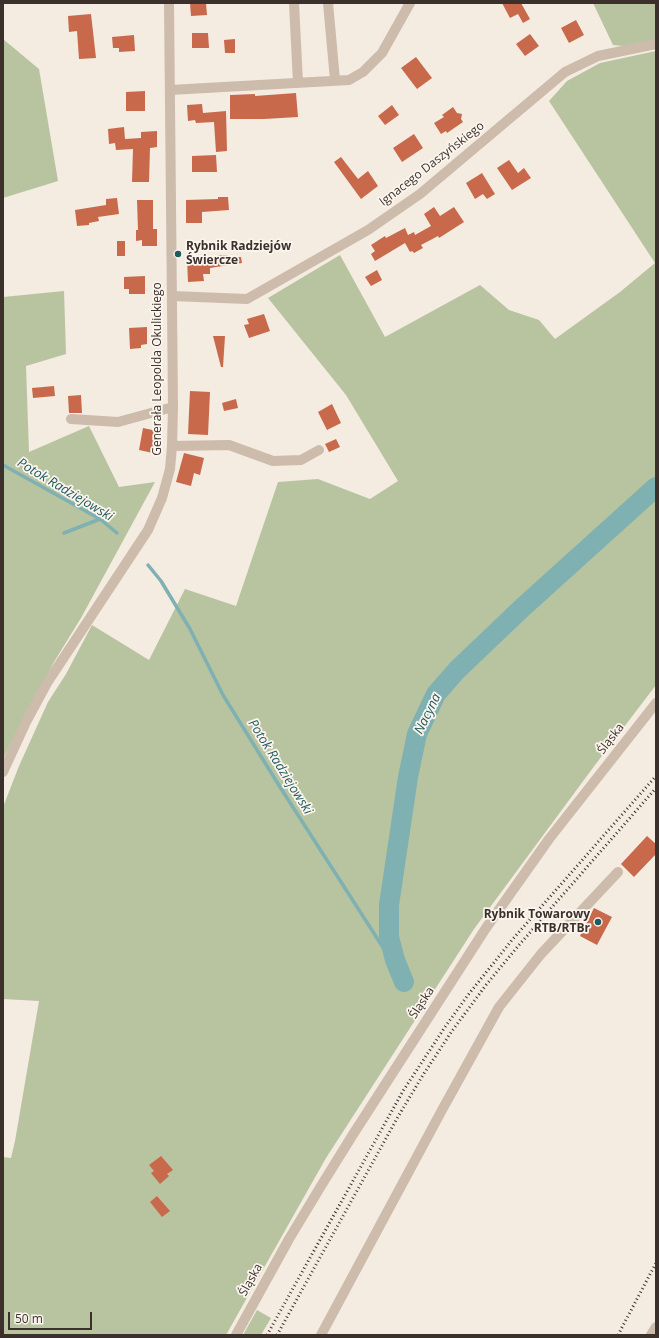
<!DOCTYPE html>
<html>
<head>
<meta charset="utf-8">
<style>
  body { margin:0 }
  #map { position:relative; width:659px; height:1338px; overflow:hidden; background:#f4ebe1; font-family:"Open Sans",sans-serif }
  canvas { display:block }
  .frame { position:absolute; inset:0; border:4px solid #3b302b; pointer-events:none }
  .scale { position:absolute; left:8px; top:1312px; width:84px; height:18px; box-sizing:border-box; border:2px solid #3b302b; border-top:0; padding-left:5px; font-size:12px; line-height:14px; white-space:nowrap; color:#3b302b; -webkit-text-stroke:3px #fbf5ee; paint-order:stroke }
</style>
</head>
<body>
<div id="map">
<canvas width="659" height="1338"></canvas>
<div class="frame"></div>
<div class="scale">50 m</div>
</div>
<script>
const context = document.querySelector('canvas').getContext('2d');
context.lineJoin = 'round';
function fill(path, color) {
  context.fillStyle = color;
  context.fill(path, 'evenodd');
}
function toPath(rows) {
  const path = new Path2D();
  for (const r of rows) {
    path.moveTo(r[0], r[1]);
    for (let i = 2; i < r.length; i += 2) path.lineTo(r[i], r[i + 1]);
  }
  return path;
}
function trace(path, color, width, dash) {
  context.strokeStyle = color;
  context.lineWidth = width;
  context.lineCap = dash ? 'butt' : 'round';
  context.setLineDash(dash || []);
  context.stroke(path);
}
function write(font, color, halo, rows, align = 'center') {
  context.font = font + ' "Open Sans",sans-serif';
  context.lineWidth = 3.5;
  context.setLineDash([]);
  context.textBaseline = 'middle';
  context.strokeStyle = halo;
  context.fillStyle = color;
  for (const [text, x, y, turn = 0] of rows) {
    context.save();
    context.translate(x, y);
    context.rotate((+turn || 0) * Math.PI / 180);
    context.textAlign = isNaN(turn) ? turn : align;
    if (halo) context.strokeText(text, 0, 0);
    context.fillText(text, 0, 0);
    context.restore();
  }
}
fill(toPath([
  [593,3,656,3,656,49,613,45],
  [3,39,39,69,58,181,3,198],
  [656,51,656,685,595,765,474,929,326,1158,226,1335,3,1335,3,1157,11,1158,15,1141,39,1001,3,999,3,807,19,766,48,702,66,674,92,625,149,660,185,589,236,606,278,482,318,479,370,499,398,481,346,395,268,298,340,255,385,337,480,285,509,310,539,320,555,339,620,292,655,263,549,101,567,81,600,63],
  [64,291,66,354,26,366,29,452,89,426,119,487,155,482,81,618,54,662,3,759,3,297],
  [257,1310,271,1318,261,1335,243,1335]
]), '#b8c4a0');
trace(toPath([
  [3,465,100,519,117,533],
  [64,533,100,519],
  [148,565,161,581,190,629,223,695,280,787,402,977]
]), '#7fb0b2', 3.5);
trace(toPath([
  [404,982,395,960,389,937,389,905,408,777,417,734,436,694,457,670,522,608,656,487]
]), '#7fb0b2', 20);
fill(toPath([
  [190,3,206,3,207,15,191,16],
  [502,3,521,3,530,19,523,23,518,14,510,18],
  [91,14,96,58,79,59,77,31,69,32,68,16],
  [576,20,584,35,569,43,561,28],
  [192,33,208,33,209,48,192,48],
  [530,34,539,46,525,56,516,44],
  [134,35,135,51,119,52,119,48,113,48,112,37],
  [235,39,235,53,225,53,224,40],
  [416,57,432,78,417,89,401,68],
  [145,91,145,111,126,111,126,92],
  [296,93,298,117,264,119,230,119,230,95,255,94,255,96],
  [202,104,203,113,226,111,227,151,216,152,214,122,196,123,195,120,188,121,187,105],
  [392,105,399,115,385,125,378,116],
  [453,107,457,113,462,114,461,119,463,122,447,133,446,131,441,134,434,123,444,117,442,115],
  [124,127,125,139,141,138,141,132,157,131,157,147,150,148,149,182,132,182,133,149,116,150,115,143,109,144,108,129],
  [414,134,423,148,402,162,393,148],
  [216,155,217,172,192,172,192,156],
  [341,157,358,179,368,171,378,186,361,199,334,162],
  [509,160,518,173,524,168,531,178,512,190,497,168],
  [482,173,495,194,487,199,483,194,475,199,466,183],
  [218,197,228,197,229,210,202,212,202,223,186,223,186,200,218,199],
  [117,198,119,214,98,217,99,221,89,223,89,225,77,226,75,210,106,205,106,199],
  [137,200,153,200,153,229,157,229,157,246,142,246,142,240,136,241,136,230,138,230],
  [434,207,440,216,454,207,464,222,439,238,438,236,421,245,423,248,414,253,412,251,410,252,405,243,375,261,371,254,375,251,371,245,385,236,386,238,405,228,408,235,414,232,415,235,431,226,424,214],
  [117,241,125,241,125,256,117,256],
  [218,255,228,255,228,257,241,257,242,263,210,268,210,274,203,274,204,281,188,282,187,259,218,258],
  [377,270,382,280,371,286,365,277],
  [145,276,145,294,129,294,129,289,124,289,124,277],
  [264,314,270,331,249,338,244,325,249,324,247,319],
  [147,327,147,344,141,345,141,348,130,349,129,328],
  [213,336,225,336,223,367,221,367],
  [54,386,55,396,33,398,32,388],
  [190,391,210,392,208,435,188,434],
  [81,395,82,413,69,413,68,396],
  [236,399,238,408,224,411,222,403],
  [332,404,341,423,327,430,318,412],
  [143,428,157,431,153,453,139,450],
  [336,439,340,447,329,452,325,444],
  [184,453,204,458,200,475,194,473,191,486,176,482],
  [647,836,656,844,656,854,634,877,621,864],
  [594,908,612,917,597,945,580,936],
  [161,1156,173,1170,167,1174,169,1176,160,1184,151,1173,154,1171,149,1165],
  [157,1196,170,1211,162,1217,150,1202]
]), '#c8694b');
trace(toPath([
  [294,3,298,83],
  [328,3,335,80],
  [170,90,349,80,363,72,382,53,410,3],
  [172,296,247,299,368,230,420,194,565,72,598,56,656,44],
  [71,419,118,422,173,407],
  [172,446,229,445,273,461,301,460,319,450],
  [3,772,27,720,47,683,148,530,162,498,170,469,172,446,173,407,169,3],
  [236,1335,289,1239,321,1186,352,1136,486,928,549,839,656,703],
  [321,1335,442,1110,499,1007,541,954,618,872],
  [651,1335,656,1327]
]), '#cdbbac', 10);
trace(toPath([
  [267,1335,403,1091,445,1027,468,995,512,940,656,776],
  [277,1335,399,1115,423,1075,452,1031,486,985,519,945,656,788],
  [618,1335,656,1263]
]), '#3b302b', 3, [1, 3]);
for (const [x, y, r, color] of [
  [178,254,4,"#1f5a5e"],
  [598,922,4,"#1f5a5e"]
]) {
  const dot = new Path2D();
  dot.arc(x, y, r, 0, 2 * Math.PI);
  context.fillStyle = color;
  context.fill(dot);
  trace(dot, '#fbf5ee', 1.5);
}
write('12px', '#3b302b', '#fbf5ee', [
  ["Ignacego Daszyńskiego",432,164,-38],
  ["Generała Leopolda Okulickiego",158,369,-90],
  ["Śląska",611,739,-52],
  ["Śląska",422,1003,-57],
  ["Śląska",251,1280,-61]
]);
write('bold 12px', '#3b302b', '#fbf5ee', [
  ["Rybnik Radziejów",186,247],
  ["Świercze",186,261],
  ["Rybnik Towarowy",590,915,"right"],
  ["RTB/RTBr",590,929,"right"]
], 'left');
write('italic 13px', '#1f5a5e', '#fbf5ee', [
  ["Potok Radziejowski",65,490,31],
  ["Nacyna",428,714,-64],
  ["Potok Radziejowski",280,767,58]
]);
</script>
</body>
</html>
